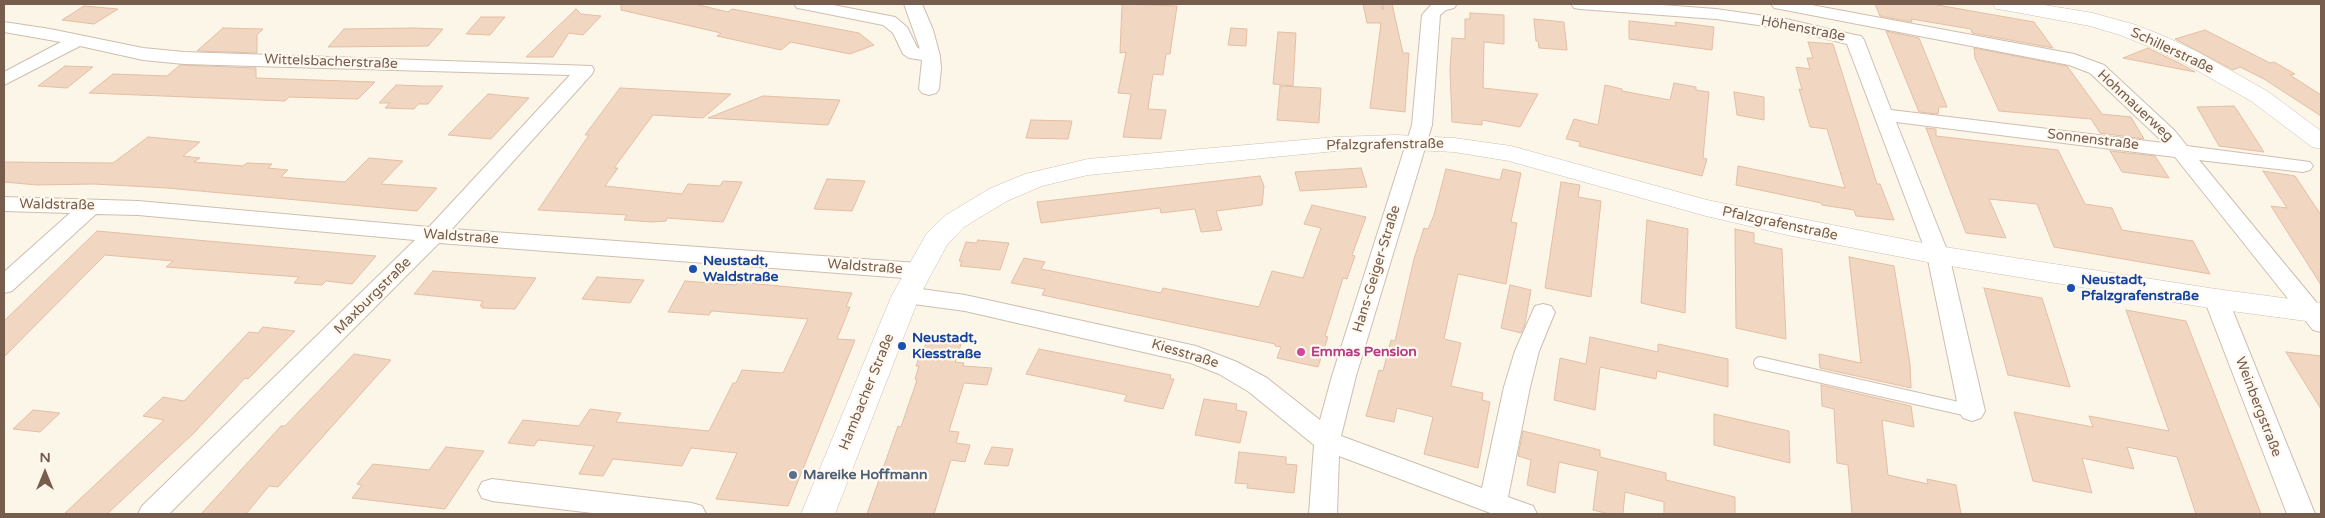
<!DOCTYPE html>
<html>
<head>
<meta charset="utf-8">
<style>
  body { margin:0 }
  #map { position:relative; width:2325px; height:518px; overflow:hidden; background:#fcf6e9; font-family:"Varela Round",sans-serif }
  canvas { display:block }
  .frame { position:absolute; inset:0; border:5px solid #775d4d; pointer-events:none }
  .north { position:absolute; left:20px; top:448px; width:50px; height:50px; -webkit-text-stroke:4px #fff9f0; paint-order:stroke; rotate:0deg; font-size:14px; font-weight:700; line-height:20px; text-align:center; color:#775d4d }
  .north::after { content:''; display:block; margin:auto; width:18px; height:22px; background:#775d4d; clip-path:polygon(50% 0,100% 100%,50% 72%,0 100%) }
</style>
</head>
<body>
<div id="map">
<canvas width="2325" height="518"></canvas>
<div class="frame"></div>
<div class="north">N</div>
</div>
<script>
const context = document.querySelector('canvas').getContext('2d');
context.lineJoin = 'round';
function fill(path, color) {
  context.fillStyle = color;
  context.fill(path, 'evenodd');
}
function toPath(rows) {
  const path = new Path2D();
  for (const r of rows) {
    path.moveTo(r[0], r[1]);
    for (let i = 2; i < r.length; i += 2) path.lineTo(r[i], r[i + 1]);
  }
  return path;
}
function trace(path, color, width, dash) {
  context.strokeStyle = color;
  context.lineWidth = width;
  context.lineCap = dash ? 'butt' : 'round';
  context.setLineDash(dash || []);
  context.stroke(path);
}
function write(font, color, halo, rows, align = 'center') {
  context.font = font + ' "Varela Round",sans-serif';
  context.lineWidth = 4.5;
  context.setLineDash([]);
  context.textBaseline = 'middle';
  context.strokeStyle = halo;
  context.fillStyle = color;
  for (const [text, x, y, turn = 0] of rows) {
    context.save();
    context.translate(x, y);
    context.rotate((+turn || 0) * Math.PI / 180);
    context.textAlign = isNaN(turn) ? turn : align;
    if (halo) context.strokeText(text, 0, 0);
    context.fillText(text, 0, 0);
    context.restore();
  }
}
const building = toPath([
  [621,4,695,4,728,12,732,9,859,33,874,45,850,54,791,42,781,50,717,36,721,33,621,10,621,4],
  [1122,4,1177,6,1170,54,1166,54,1163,75,1153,74,1148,109,1166,110,1161,139,1123,137,1131,94,1118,93,1126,52,1120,53,1122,4],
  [1363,4,1381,4,1383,10,1383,4,1392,4,1403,53,1409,53,1405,112,1370,108,1381,23,1367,23,1363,4],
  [1875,4,1932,4,2034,22,2053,48,1972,33,1971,29,1911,19,1912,22,1880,16,1875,4],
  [84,6,118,9,94,24,62,20,84,6],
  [576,9,581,14,601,16,583,35,569,33,553,57,526,57,576,9],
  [1470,13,1504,15,1504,44,1484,42,1483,88,1538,94,1520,127,1482,120,1482,125,1452,122,1450,70,1452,38,1465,39,1465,19,1470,19,1470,13],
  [481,17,505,17,490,35,466,34,481,17],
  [1534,19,1564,22,1567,50,1539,48,1538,41,1536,41,1534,19],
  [1629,21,1676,26,1675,22,1714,27,1712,50,1629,39,1629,21],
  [223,28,263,29,257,35,257,53,197,51,223,28],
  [1231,28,1247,29,1246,46,1228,45,1231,28],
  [344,29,414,28,443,29,428,46,328,47,344,29],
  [2205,30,2270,63,2274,62,2295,74,2290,75,2321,95,2321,116,2264,79,2240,67,2233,70,2175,39,2205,30],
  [1886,31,1919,38,1947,107,1939,107,1938,114,1919,112,1886,31],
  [1278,32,1296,33,1293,86,1273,84,1278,32],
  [1808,42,1833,44,1877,184,1880,184,1894,220,1856,216,1854,210,1822,205,1821,203,1736,185,1738,166,1845,188,1827,129,1810,127,1799,89,1802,90,1796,67,1810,69,1807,58,1813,58,1808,42],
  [1974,48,2067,66,2102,114,2131,117,2144,139,2100,133,2091,119,1999,111,1975,58,1974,48],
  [2148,48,2181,64,2195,72,2123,58,2148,48],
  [180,65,256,68,256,78,375,82,358,99,289,97,285,101,89,93,113,74,167,76,180,65],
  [65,66,93,67,67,88,38,86,65,66],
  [1674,83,1696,87,1696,90,1709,92,1703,158,1707,159,1702,176,1579,146,1580,142,1566,139,1574,119,1598,125,1605,85,1622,89,1622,91,1670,100,1674,83],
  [396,85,424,86,443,86,428,104,418,104,414,109,385,108,390,103,379,103,396,85],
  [1280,86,1321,88,1319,123,1277,120,1280,86],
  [620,88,731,94,703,118,653,115,614,168,618,168,605,186,682,194,688,184,720,186,723,181,742,182,723,222,667,218,666,221,652,222,624,220,627,215,538,210,589,135,585,135,620,88],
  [1734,92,1764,97,1764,120,1737,115,1734,92],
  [488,94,529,98,491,139,448,135,488,94],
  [763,96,840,100,828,125,708,118,763,96],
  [2234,106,2237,110,2264,152,2219,146,2197,107,2234,106],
  [1031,120,1072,121,1068,139,1026,138,1031,120],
  [1926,128,1936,129,1936,136,2058,150,2085,204,2112,208,2122,230,2193,241,2210,274,2054,247,2037,204,1989,199,2006,238,1966,233,1926,128],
  [148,137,200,142,183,156,200,158,194,162,243,166,247,163,272,164,268,168,288,170,281,177,345,182,369,158,403,161,381,184,437,188,417,211,167,188,94,184,37,185,4,182,4,162,113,163,148,137],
  [2110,151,2155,156,2169,178,2122,172,2110,151],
  [1361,168,1367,187,1300,191,1295,172,1361,168],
  [1446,169,1500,180,1503,169,1521,173,1511,222,1517,223,1506,284,1458,274,1444,339,1461,343,1451,386,1483,393,1482,400,1490,402,1478,468,1424,454,1433,417,1397,408,1394,422,1366,416,1379,370,1383,371,1391,340,1395,341,1414,259,1424,228,1428,229,1434,215,1446,169],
  [2263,171,2295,176,2321,215,2321,285,2271,206,2287,208,2263,171],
  [1260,176,1264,186,1262,205,1216,211,1222,230,1201,232,1195,209,1161,213,1160,208,1041,223,1037,202,1260,176],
  [827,179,865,181,852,211,814,209,827,179],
  [1561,182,1580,185,1578,197,1601,201,1591,297,1545,288,1561,182],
  [1312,205,1366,217,1352,255,1355,256,1347,279,1343,278,1325,336,1328,337,1318,367,1277,358,1281,347,1275,346,1275,344,1042,295,1045,289,1011,283,1024,258,1045,262,1041,269,1161,293,1163,288,1259,307,1272,271,1303,278,1321,228,1304,224,1312,205],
  [1647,220,1688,229,1685,313,1641,303,1647,220],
  [1735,229,1754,233,1754,243,1782,249,1786,339,1736,328,1735,229],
  [97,231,174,238,376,256,352,284,326,281,322,285,294,283,299,277,166,267,173,261,105,255,4,357,4,321,97,231],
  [978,240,1009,243,1000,270,960,266,962,261,959,261,966,242,976,243,978,240],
  [1849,257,1894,266,1910,364,1911,388,1820,368,1819,354,1861,363,1849,257],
  [433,271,507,276,536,278,515,309,482,308,483,306,480,306,483,301,414,294,433,271],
  [597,277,644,280,630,303,582,299,597,277],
  [685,281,736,285,738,282,852,293,846,307,850,307,837,339,855,340,788,506,716,499,737,453,691,448,682,466,613,459,603,476,579,474,594,446,538,440,534,446,508,443,523,420,579,426,590,409,621,413,616,422,709,431,733,383,736,383,742,370,783,373,808,319,712,311,709,315,668,312,685,281],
  [1510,285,1531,290,1525,324,1521,333,1501,328,1510,285],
  [1984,288,2042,298,2070,387,2008,375,1984,288],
  [2126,310,2186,321,2261,514,2196,514,2177,457,2127,447,2134,469,2082,458,2092,493,2033,481,2014,412,2093,427,2089,416,2169,431,2126,310],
  [263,327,295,331,248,379,245,378,194,433,107,514,64,514,164,420,143,416,163,397,184,401,249,332,258,333,263,327],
  [1590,337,1658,352,1658,344,1728,359,1728,387,1657,371,1656,379,1600,367,1595,410,1554,400,1560,358,1586,364,1590,337],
  [932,341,961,344,955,362,964,363,963,366,992,368,987,385,964,383,949,431,959,432,956,443,970,445,965,462,951,460,934,514,867,514,898,426,901,427,917,380,915,379,919,366,916,366,921,352,926,344,932,341],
  [1039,349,1171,375,1170,379,1174,379,1163,409,1124,401,1127,395,1026,374,1039,349],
  [2286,352,2321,356,2321,409,2295,367,2286,352],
  [354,354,391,360,278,487,269,486,246,514,201,514,281,426,285,426,354,354],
  [1821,385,1911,406,1914,427,1882,420,1888,475,1928,484,1927,479,1956,485,1961,514,1852,514,1848,465,1837,463,1834,409,1822,406,1821,385],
  [1204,399,1237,404,1236,410,1247,412,1240,443,1195,435,1204,399],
  [33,410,60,413,40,432,13,429,33,410],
  [1714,414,1789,431,1790,463,1714,445,1714,414],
  [1523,431,1600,450,1600,457,1666,473,1666,480,1735,497,1735,514,1664,514,1664,502,1625,492,1623,514,1609,514,1593,510,1598,471,1559,462,1555,493,1527,485,1531,460,1518,456,1523,431],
  [446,447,484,451,445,509,352,498,362,485,357,484,373,464,429,470,446,447],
  [992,447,1013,449,1008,466,984,464,992,447],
  [1239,452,1286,457,1286,464,1297,465,1294,493,1247,488,1248,484,1235,483,1239,452]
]);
fill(building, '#f1d6c1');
trace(building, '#e4bea2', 1);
const service = toPath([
  [1760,363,1972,411]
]);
const minor = toPath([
  [794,4,828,4,895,17,907,27,917,47,920,49,904,4,922,4,933,30,940,56,941,69,939,89,936,93,929,95,922,93,919,89,922,60,909,58,903,54,893,33,883,25,803,9,797,8,794,4],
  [1432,4,1457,4,1454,8,1446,10,1440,15,1432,125,1356,376,1341,436,1482,488,1504,387,1515,351,1535,306,1543,304,1551,306,1555,312,1539,351,1530,387,1508,497,1533,506,1537,514,1493,514,1339,456,1337,514,1309,514,1314,445,1249,392,1219,374,1191,363,965,311,906,303,898,301,894,295,898,289,906,287,965,295,1196,346,1237,362,1267,378,1320,420,1332,376,1412,125,1422,15,1432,4],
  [1571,4,1648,4,1716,9,1786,19,1855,35,1861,36,1864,40,1891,110,2164,143,2090,73,2069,65,1780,9,1774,8,1771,4,1806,4,2074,54,2104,65,2175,131,2187,146,2310,162,2313,166,2310,170,2303,172,2199,160,2321,308,2321,332,2313,330,2175,157,1896,122,1949,255,1985,411,1981,418,1972,421,1963,418,1959,411,1927,255,1847,44,1786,29,1716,19,1580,9,1574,8,1571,4],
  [4,22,50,29,143,48,184,52,592,66,594,70,592,74,452,229,918,263,926,266,929,271,926,276,918,279,439,243,169,514,138,514,142,506,415,240,138,215,96,214,12,291,4,293,4,272,70,213,4,211,4,197,138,201,429,227,570,75,184,64,143,60,80,46,4,85,4,72,61,42,4,32,4,22],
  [2216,291,2224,293,2228,299,2315,514,2287,514,2204,299,2208,293,2216,291],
  [492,479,692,503,702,506,706,514,601,514,492,501,482,498,478,490,482,482,492,479]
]);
const tertiary = toPath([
  [1993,4,2038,4,2093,13,2136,25,2166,37,2198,52,2267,91,2321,131,2321,149,2312,147,2251,101,2182,62,2150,47,2120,35,2090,26,2004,10,1996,9,1993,4],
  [1396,135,1454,138,1511,146,1707,200,1938,246,2216,289,2321,303,2321,323,2216,309,1938,264,1792,236,1706,216,1509,161,1454,152,1396,149,1336,151,1088,175,1042,186,1007,201,964,227,947,245,920,295,835,514,801,514,892,295,927,233,946,215,989,189,1025,174,1088,159,1336,137,1396,135]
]);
trace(service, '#cebeaf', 14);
trace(minor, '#cebeaf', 2);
trace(tertiary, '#cebeaf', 1);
trace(service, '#fff', 12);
fill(minor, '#fff');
fill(tertiary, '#fff');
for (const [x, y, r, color] of [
  [693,269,5,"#1a4fb4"],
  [2071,288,5,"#1a4fb4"],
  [902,346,5,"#1a4fb4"],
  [1301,352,5,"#d1479c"],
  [793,475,5,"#5c6f8a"]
]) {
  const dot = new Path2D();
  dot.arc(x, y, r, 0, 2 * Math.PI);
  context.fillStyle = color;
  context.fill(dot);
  trace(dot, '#fff9f0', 2);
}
write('14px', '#775d4d', '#fff9f0', [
  ["Höhenstraße",1803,29,11],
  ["Schillerstraße",2172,51,25],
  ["Wittelsbacherstraße",331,62,2],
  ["Hohmauerweg",2135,106,43],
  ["Sonnenstraße",2093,140,7],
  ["Pfalzgrafenstraße",1385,145,-1],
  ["Waldstraße",57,205,1],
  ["Pfalzgrafenstraße",1780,224,12],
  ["Waldstraße",461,237,4],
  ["Waldstraße",865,267,4],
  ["Hans-Geiger-Straße",1377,269,-73],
  ["Maxburgstraße",373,296,-45],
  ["Kiesstraße",1185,354,17],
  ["Hambacher Straße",867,392,-68],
  ["Weinbergstraße",2258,407,69]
]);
write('bold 14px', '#164399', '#fff9f0', [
  ["Neustadt,",703,261],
  ["Waldstraße",703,277],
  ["Neustadt,",2081,280],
  ["Pfalzgrafenstraße",2081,296],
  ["Neustadt,",912,338],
  ["Kiesstraße",912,354]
], 'left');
write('bold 14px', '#b23c85', '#fff9f0', [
  ["Emmas Pension",1311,352]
], 'left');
write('bold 14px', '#4e5e75', '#fff9f0', [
  ["Mareike Hoffmann",803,475]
], 'left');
</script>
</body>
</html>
